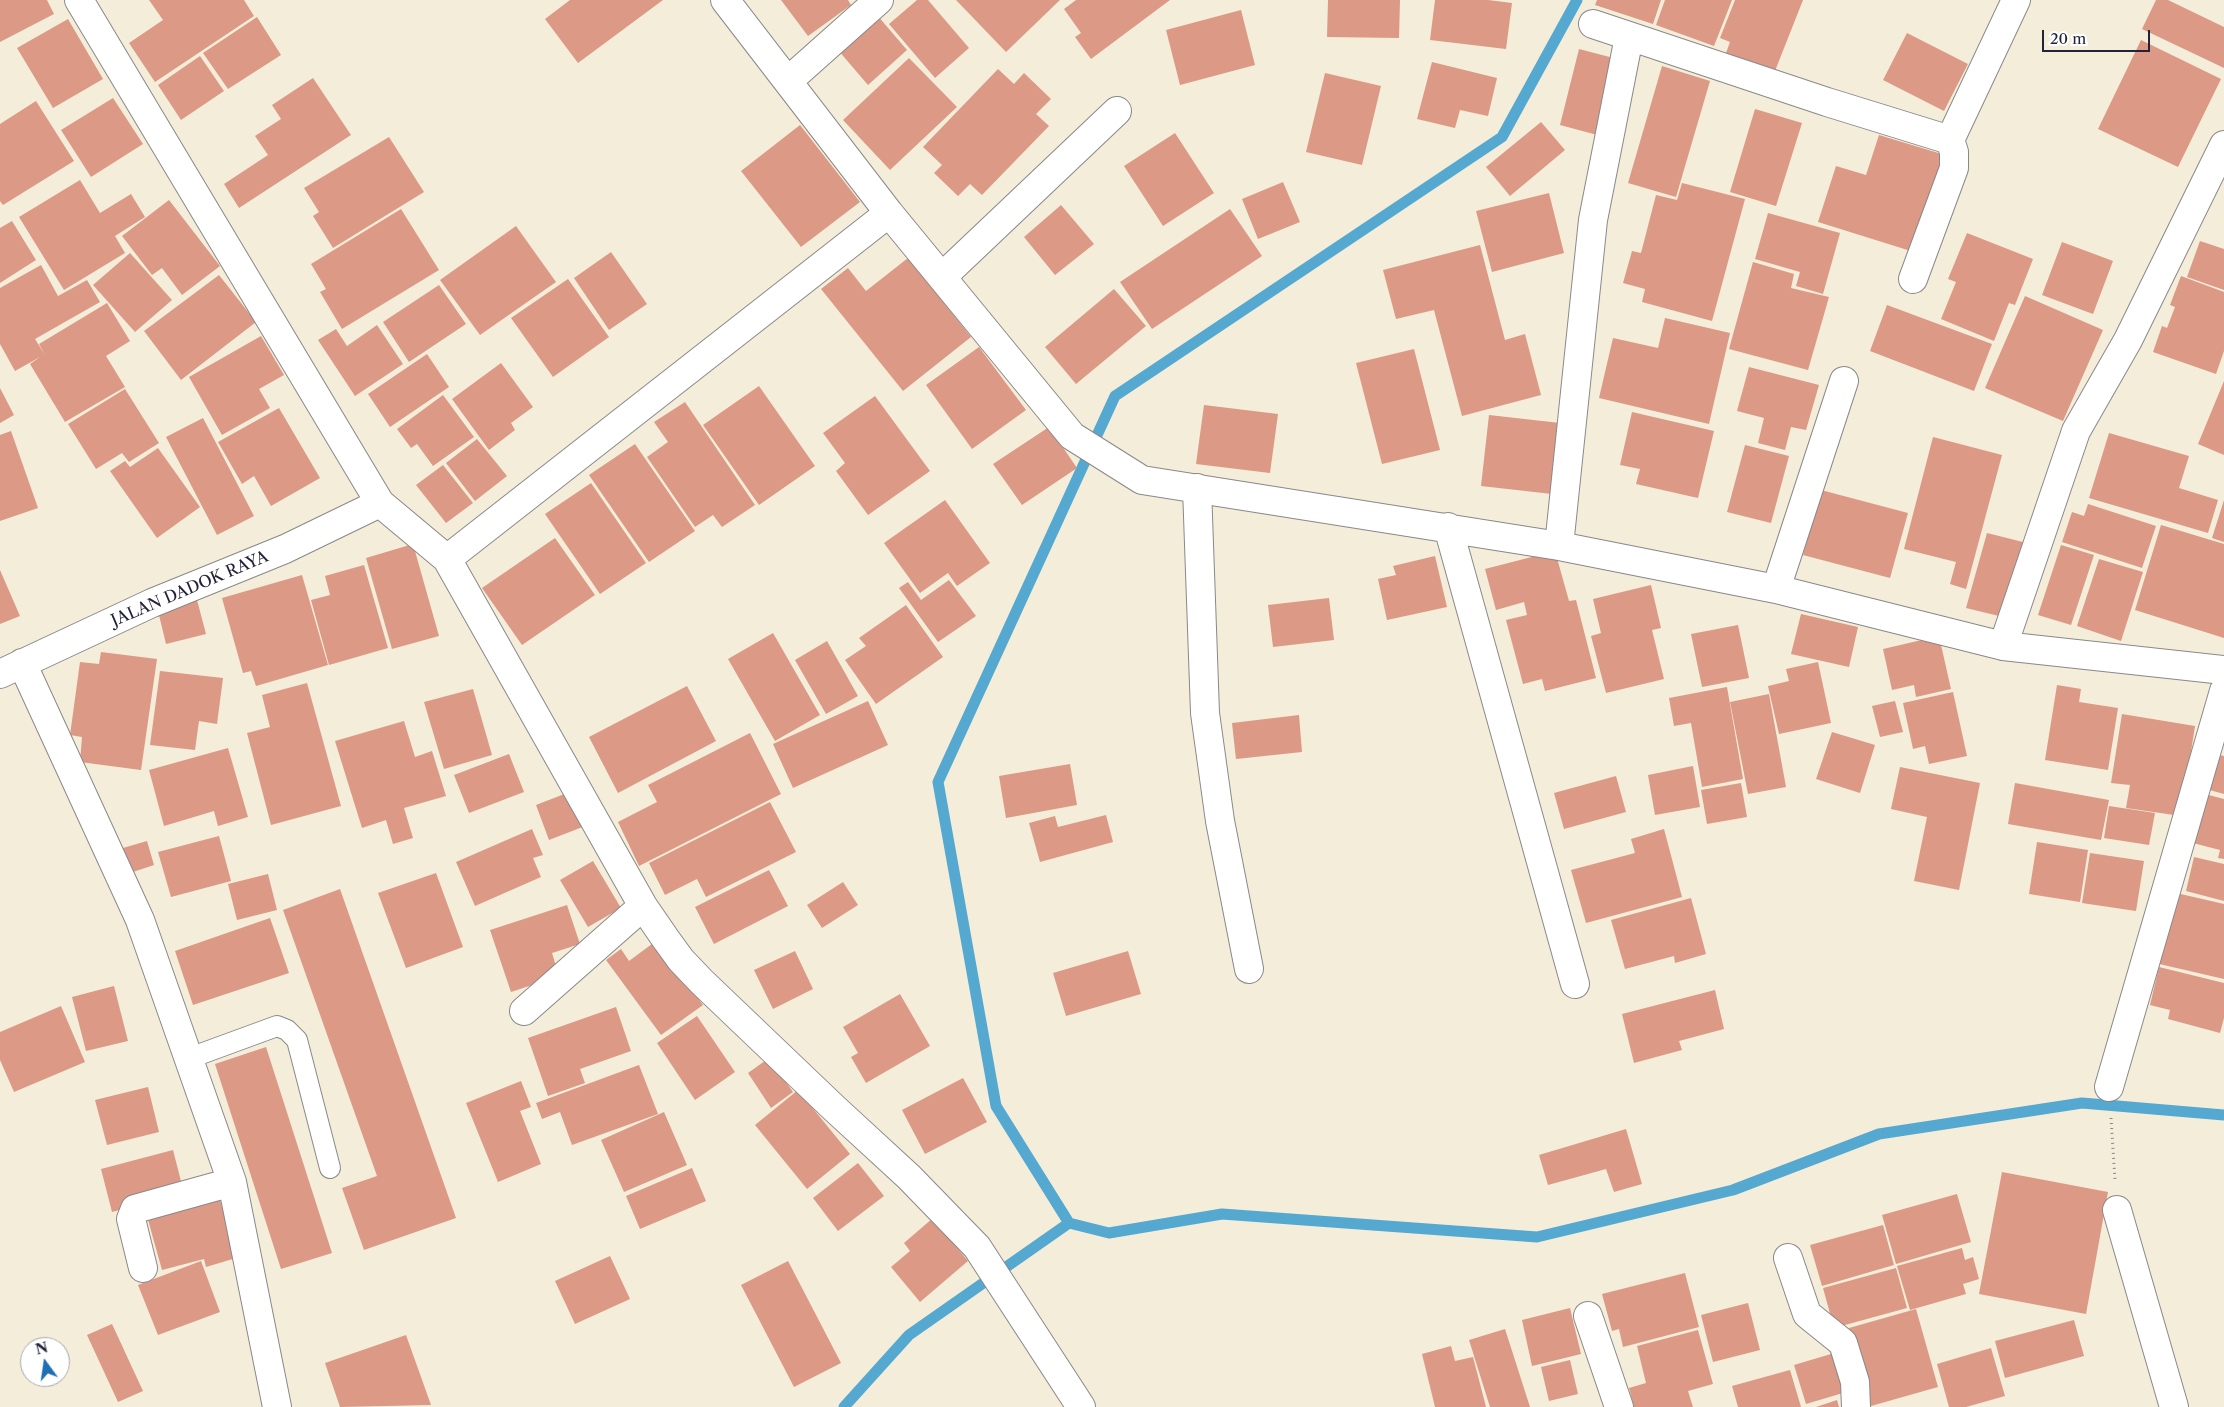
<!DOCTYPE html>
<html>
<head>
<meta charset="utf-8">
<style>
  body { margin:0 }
  #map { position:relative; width:2224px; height:1407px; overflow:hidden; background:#f3edd9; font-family:"Libre Caslon Text",serif }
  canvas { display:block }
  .north { position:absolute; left:20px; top:1337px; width:50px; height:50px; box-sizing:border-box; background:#fff; border:1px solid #a7a7b1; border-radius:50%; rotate:346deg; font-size:14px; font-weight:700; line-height:20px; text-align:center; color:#22223b }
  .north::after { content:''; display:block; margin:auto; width:18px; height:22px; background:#1f6fb2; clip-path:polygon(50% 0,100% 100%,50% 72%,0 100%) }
  .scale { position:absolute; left:2042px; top:30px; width:108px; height:22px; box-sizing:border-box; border:2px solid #22223b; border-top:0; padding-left:6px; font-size:15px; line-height:18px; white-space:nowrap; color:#22223b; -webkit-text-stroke:4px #fff; paint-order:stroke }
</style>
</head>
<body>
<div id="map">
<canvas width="2224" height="1407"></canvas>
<div class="north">N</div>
<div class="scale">20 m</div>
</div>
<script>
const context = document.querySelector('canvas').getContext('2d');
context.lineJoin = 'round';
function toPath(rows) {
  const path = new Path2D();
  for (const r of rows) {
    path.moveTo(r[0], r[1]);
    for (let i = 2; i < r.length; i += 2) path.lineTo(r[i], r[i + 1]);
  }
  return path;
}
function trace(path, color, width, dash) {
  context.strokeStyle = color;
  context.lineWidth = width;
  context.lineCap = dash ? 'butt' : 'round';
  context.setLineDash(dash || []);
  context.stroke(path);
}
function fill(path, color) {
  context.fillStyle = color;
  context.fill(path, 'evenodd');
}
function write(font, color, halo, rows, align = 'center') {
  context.font = font + ' "Libre Caslon Text",serif';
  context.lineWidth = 5;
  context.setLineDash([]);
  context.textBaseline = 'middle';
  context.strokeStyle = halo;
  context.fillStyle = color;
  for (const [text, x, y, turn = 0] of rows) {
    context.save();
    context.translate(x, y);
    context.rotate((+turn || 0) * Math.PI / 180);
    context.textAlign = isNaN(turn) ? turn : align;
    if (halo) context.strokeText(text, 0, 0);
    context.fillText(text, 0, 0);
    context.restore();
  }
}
trace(toPath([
  [1069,1223,996,1106,938,782,1115,396,1502,137,1577,0],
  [844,1407,909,1335,1069,1223,1109,1233,1222,1214,1537,1237,1733,1190,1879,1134,2082,1103,2224,1115]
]), '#55a8d0', 11);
fill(toPath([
  [0,0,47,0,54,14,0,42],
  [149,0,244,0,254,16,155,82,129,43,163,20],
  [570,0,663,0,578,63,545,19],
  [781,0,848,0,851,5,808,36],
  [917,0,928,0,969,48,935,78,889,24],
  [956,0,1060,0,1006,52],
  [1076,0,1170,0,1091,59,1075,37,1081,33,1064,9],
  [1328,0,1400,0,1399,38,1327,37],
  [1435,0,1488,0,1512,3,1506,49,1430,40],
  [1597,0,1661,0,1653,24,1595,5],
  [1665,0,1732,0,1714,46,1656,25],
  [1735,0,1803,0,1775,71,1726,53,1730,42,1720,38],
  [2156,0,2168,0,2224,27,2224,68,2142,29],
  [1241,10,1255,65,1180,85,1166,30],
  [877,15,907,50,868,85,838,50],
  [257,17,281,55,228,89,203,53],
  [68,19,103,79,53,108,17,48],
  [1907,33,1968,64,1944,111,1883,80],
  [2141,40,2221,79,2178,167,2098,129],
  [1579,49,1621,60,1601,136,1560,125],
  [200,56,224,91,181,120,158,85],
  [909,58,957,107,890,170,843,120],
  [1432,62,1497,78,1488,116,1460,110,1455,128,1417,119],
  [1662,66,1710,81,1676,197,1628,183],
  [998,69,1014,84,1024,73,1051,99,1036,114,1049,126,982,195,970,184,958,196,934,173,942,165,923,147],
  [1325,73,1381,86,1362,165,1306,152],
  [313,78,351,135,239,208,224,184,268,155,255,136,281,119,272,105],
  [113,98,143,144,91,177,61,130],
  [36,101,74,161,3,205,0,201,0,124],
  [1755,109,1802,123,1776,206,1730,192],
  [1541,122,1565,150,1510,196,1486,167],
  [800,125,860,202,801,247,741,171],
  [1175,133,1214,193,1163,226,1124,166],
  [1879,135,1945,155,1914,252,1818,222,1836,166,1866,175],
  [389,137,424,192,333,248,313,216,319,212,304,188],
  [80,180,100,213,131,194,145,217,115,236,125,253,64,290,19,217],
  [1283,182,1300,222,1258,239,1242,199],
  [1682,183,1745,199,1712,321,1642,302,1645,289,1623,283,1632,251,1641,253,1656,195,1677,200],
  [1549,193,1564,253,1492,272,1476,211],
  [169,200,220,266,182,295,162,268,152,275,122,236],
  [1061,205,1094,244,1055,275,1024,237],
  [401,209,439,270,342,329,320,292,326,289,311,264],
  [1230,209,1262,256,1152,329,1120,282],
  [1768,213,1840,233,1823,294,1796,286,1800,272,1755,259],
  [12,221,36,260,0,283,0,228],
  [516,226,556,282,480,335,440,280],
  [1967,233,2033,259,2015,305,2009,303,1994,341,1941,319,1956,282,1948,279],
  [2200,241,2224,249,2224,290,2187,277],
  [2062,242,2113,261,2093,314,2042,295],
  [1480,245,1505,340,1525,334,1541,395,1462,416,1434,310,1396,319,1383,270],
  [611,252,647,304,609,330,574,278],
  [130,253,172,300,135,332,93,285],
  [908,258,971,337,903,391,821,289,848,268,866,291],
  [1753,262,1794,274,1791,288,1829,297,1808,370,1729,349],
  [41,265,58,296,87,280,100,302,35,339,45,355,39,344,107,303,130,341,106,356,125,387,65,422,30,364,40,357,15,371,0,344,0,288],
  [219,275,256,322,181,380,144,331],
  [2181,276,2224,292,2224,351,2216,374,2153,352,2162,326,2167,328,2175,307,2170,305],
  [568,279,609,337,553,377,511,318],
  [439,285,466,324,409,362,383,322],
  [1114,289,1146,326,1076,384,1045,347],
  [2025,296,2103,330,2063,421,1985,388],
  [1887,305,1992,344,1974,391,1870,351],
  [1665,318,1730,333,1709,424,1599,398,1613,338,1658,348],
  [377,325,403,364,355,396,318,340,336,329,347,346],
  [261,336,284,375,259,389,270,408,222,435,189,377],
  [979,347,1026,410,972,449,926,385],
  [1414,349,1440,450,1382,464,1356,363],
  [427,354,449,387,390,427,368,394],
  [501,363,533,407,511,423,515,430,489,450,452,399],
  [1749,367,1819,385,1806,430,1791,427,1785,450,1758,443,1764,418,1737,411],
  [2224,381,2224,455,2198,444],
  [759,386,815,466,759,505,703,425],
  [0,388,14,415,0,423],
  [125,389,159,443,129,462,122,453,96,469,68,424],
  [443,395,474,437,433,466,417,444,411,448,397,429],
  [875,396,930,471,868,515,836,471,845,463,823,433],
  [685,402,755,505,722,527,713,515,695,527,647,457,668,442,654,422],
  [1204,405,1278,414,1270,473,1196,464],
  [279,408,320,478,271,506,254,476,242,484,218,442],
  [1632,412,1714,431,1698,498,1636,484,1640,469,1620,465],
  [1489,415,1560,423,1552,494,1481,486],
  [203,418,254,516,217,535,166,437],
  [1049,427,1077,468,1022,505,993,464],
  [11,431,38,508,0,521,0,435],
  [2109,433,2189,456,2179,488,2218,500,2208,533,2089,498],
  [1933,437,2002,455,1966,589,1950,584,1956,562,1904,549],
  [477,439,507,476,475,501,446,463],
  [635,444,695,531,649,562,589,475],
  [1745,445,1789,456,1771,523,1727,512],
  [158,448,200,507,157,538,110,471,125,461,130,467],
  [443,465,473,503,446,523,416,485],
  [591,483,646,563,600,594,545,514],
  [1821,490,1908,513,1890,578,1803,555],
  [945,500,990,563,957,586,948,573,920,593,884,543],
  [2224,500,2224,542,2212,538],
  [2088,504,2156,526,2142,568,2062,542,2072,512,2084,516],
  [2161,525,2224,544,2224,638,2135,610],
  [1987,533,2023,542,2003,617,1966,608],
  [555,538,595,595,522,645,482,588],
  [413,544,439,636,392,649,366,558],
  [2061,545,2094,555,2071,625,2038,615],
  [1555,551,1569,601,1576,600,1596,678,1545,691,1542,679,1523,684,1506,620,1527,615,1524,602,1496,610,1485,569],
  [1435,556,1447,607,1387,620,1378,579,1396,575,1393,566],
  [2099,559,2143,572,2121,641,2077,626],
  [364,565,388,648,329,665,311,600,330,595,325,576],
  [0,570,20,616,0,624],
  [302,575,328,665,256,686,251,671,243,673,222,598],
  [949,580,976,616,938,642,899,588,908,582,921,600],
  [1651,585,1661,628,1652,630,1664,679,1606,693,1591,636,1601,633,1593,599],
  [1329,598,1334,640,1273,647,1268,605],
  [197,600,206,634,166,644,158,611],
  [906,605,943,657,876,704,845,660,866,646,859,638],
  [1801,614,1858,627,1849,667,1791,654],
  [1738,625,1749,678,1702,687,1691,634],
  [773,633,820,715,775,741,728,659],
  [1939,636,1951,689,1916,697,1914,685,1892,690,1883,649],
  [827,641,858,696,826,714,795,660],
  [101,652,157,659,141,770,80,762,82,737,70,735,80,662,99,664],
  [1818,662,1831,723,1779,734,1768,686,1789,681,1786,669],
  [160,671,223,678,217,724,199,721,195,750,150,745],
  [307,683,341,806,271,825,247,733,270,727,262,695],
  [2057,685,2081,689,2079,702,2118,708,2108,770,2045,760],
  [687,686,716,741,618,793,589,737],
  [1727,687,1743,779,1702,787,1691,723,1674,726,1669,698],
  [473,689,492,755,444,769,424,702],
  [1953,692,1967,756,1929,764,1925,746,1913,749,1903,703],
  [1769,694,1786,787,1748,794,1730,702],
  [868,701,888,745,793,788,773,744],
  [1895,701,1903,732,1880,737,1872,706],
  [2122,714,2195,726,2181,816,2126,808,2130,785,2111,783],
  [1299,715,1302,752,1236,759,1232,723],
  [404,721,415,757,432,751,446,796,404,808,413,838,393,844,386,820,362,828,335,741],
  [1832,732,1875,745,1860,793,1816,779],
  [750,733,781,794,639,866,618,822,657,802,648,785],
  [228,748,248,817,218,826,214,811,164,826,149,770],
  [509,754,524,792,469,813,454,775],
  [2215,754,2224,756,2224,794,2206,789],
  [1070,764,1077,805,1006,818,999,776],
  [1693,766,1700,807,1655,815,1648,775],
  [1900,767,1980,783,1959,890,1914,881,1927,817,1891,809],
  [1616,776,1626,812,1564,829,1554,793],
  [1741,783,1747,817,1707,824,1701,790],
  [2015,783,2109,800,2101,840,2008,824],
  [572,791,585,826,549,840,536,805],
  [2201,793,2224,799,2224,859,2218,858,2220,850,2189,842],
  [770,802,796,852,706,897,697,879,665,895,649,863],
  [2109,806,2155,813,2149,845,2104,838],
  [1106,815,1113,842,1040,862,1029,823,1055,816,1058,827],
  [532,829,543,855,533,858,541,877,475,906,456,862],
  [1664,829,1682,897,1586,923,1571,870,1635,853,1631,839],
  [219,836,231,881,171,897,158,852],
  [147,841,154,865,124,875,116,850],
  [2037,842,2088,850,2080,902,2029,894],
  [2090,853,2144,861,2136,911,2082,903],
  [2194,857,2224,864,2224,901,2186,891],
  [593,861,621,908,588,927,560,880],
  [769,870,788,906,714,944,695,907],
  [436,873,463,947,406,968,378,893],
  [268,874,277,910,237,920,228,884],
  [843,882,858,905,822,928,807,905],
  [340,889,456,1218,364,1250,342,1188,377,1176,283,910],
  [2172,892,2224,904,2224,979,2155,963],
  [1691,898,1706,954,1675,963,1674,956,1625,969,1611,920],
  [567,905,580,944,552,953,559,976,511,992,490,930],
  [270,918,289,973,193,1005,175,951],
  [656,941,703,1005,661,1035,606,960,621,949,629,961],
  [795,951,813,989,773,1009,754,970],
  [1128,951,1141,994,1066,1016,1053,973],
  [2159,967,2224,983,2224,1018,2220,1033,2168,1019,2170,1010,2150,1005],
  [114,986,128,1041,86,1051,72,997],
  [1715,990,1724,1029,1679,1041,1682,1050,1634,1063,1622,1014],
  [900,994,930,1046,866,1083,851,1057,858,1053,843,1027],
  [61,1006,85,1062,14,1092,0,1060,0,1032],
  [616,1007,631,1051,580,1069,585,1083,548,1096,528,1038],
  [697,1016,735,1072,695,1100,657,1043],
  [266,1047,332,1253,281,1269,215,1064],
  [769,1058,793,1092,771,1108,748,1073],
  [639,1065,658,1114,572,1145,560,1112,542,1119,536,1103],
  [963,1078,987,1122,925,1154,902,1110],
  [521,1081,531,1107,520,1111,541,1164,498,1182,466,1103],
  [148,1087,159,1132,107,1145,95,1100],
  [798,1090,850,1154,807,1189,755,1125],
  [664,1112,687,1165,624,1192,601,1140],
  [1626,1129,1642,1184,1614,1192,1606,1169,1548,1185,1539,1155],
  [173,1150,184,1193,112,1212,101,1169],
  [858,1163,884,1196,838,1231,813,1198],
  [692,1168,706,1201,640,1229,626,1196],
  [2002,1172,2108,1192,2086,1314,1979,1294],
  [217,1189,236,1258,206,1267,204,1259,162,1270,145,1209],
  [1957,1194,1971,1242,1896,1264,1882,1215],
  [933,1218,968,1261,920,1302,891,1267,910,1251,904,1243],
  [1883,1225,1894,1265,1822,1286,1810,1245],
  [1962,1248,1965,1260,1973,1257,1979,1279,1963,1284,1966,1294,1910,1310,1897,1266],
  [610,1256,630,1299,575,1324,555,1281],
  [201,1261,220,1312,158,1335,138,1285],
  [788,1261,841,1363,794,1387,741,1285],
  [1896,1268,1907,1308,1834,1328,1823,1288],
  [1685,1273,1699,1327,1623,1347,1619,1329,1612,1331,1602,1294],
  [1748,1303,1760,1350,1713,1362,1701,1315],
  [1570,1308,1581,1354,1532,1366,1522,1320],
  [1916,1309,1938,1387,1871,1406,1849,1328],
  [2074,1320,2084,1356,2005,1378,1995,1341],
  [112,1324,143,1391,118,1402,87,1335],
  [1505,1329,1530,1407,1490,1407,1469,1340],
  [1698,1330,1713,1384,1688,1391,1693,1407,1634,1407,1629,1388,1646,1383,1637,1346],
  [406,1335,431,1405,340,1407,325,1363],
  [1451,1346,1455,1361,1473,1357,1486,1407,1435,1407,1422,1354],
  [1991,1348,2005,1396,1966,1407,1949,1407,1937,1364],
  [1841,1351,1853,1390,1806,1404,1794,1365],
  [1570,1360,1578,1394,1549,1401,1541,1367],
  [1790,1370,1801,1407,1738,1407,1732,1386],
  [1837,1400,1839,1407,1816,1407]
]), '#dc9985');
const service = toPath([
  [187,1059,277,1026,287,1030,297,1040,330,1168]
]);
const minor = toPath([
  [79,0,380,503,447,559,643,906,665,938,681,960,702,982,834,1108,909,1177,977,1247,1081,1407],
  [725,0,889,213],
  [1593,24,1827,102,1950,140],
  [788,81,879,0],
  [942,277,1117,111],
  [1913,279,1954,168,1954,152,1950,140,2016,0],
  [1197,488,1205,713,1220,821,1249,969],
  [1448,527,1575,984],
  [1559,546,1593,220,1629,37],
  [447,559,889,213,1072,436,1142,480,1559,546,1776,589,2003,646,2224,670],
  [1776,589,1844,381],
  [2003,646,2076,431,2128,340,2224,145],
  [22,663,140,920,232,1182,277,1407],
  [0,674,152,603,285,549,380,503],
  [524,1011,643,906],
  [2109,1087,2224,691],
  [2117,1210,2174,1407],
  [1788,1258,1807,1314,1843,1343,1855,1382,1856,1407],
  [143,1268,131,1219,135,1209,232,1182],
  [1588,1316,1619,1407]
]);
trace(service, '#8a888a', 22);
trace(minor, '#8a888a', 30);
trace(toPath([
  [2111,1118,2115,1180]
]), '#8a888a', 3, [1, 4]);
trace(service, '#fff', 20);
trace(minor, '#fff', 28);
write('16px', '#22223b', '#fff', [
  ["JALAN DADOK RAYA",190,589,-23]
]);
</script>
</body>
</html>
